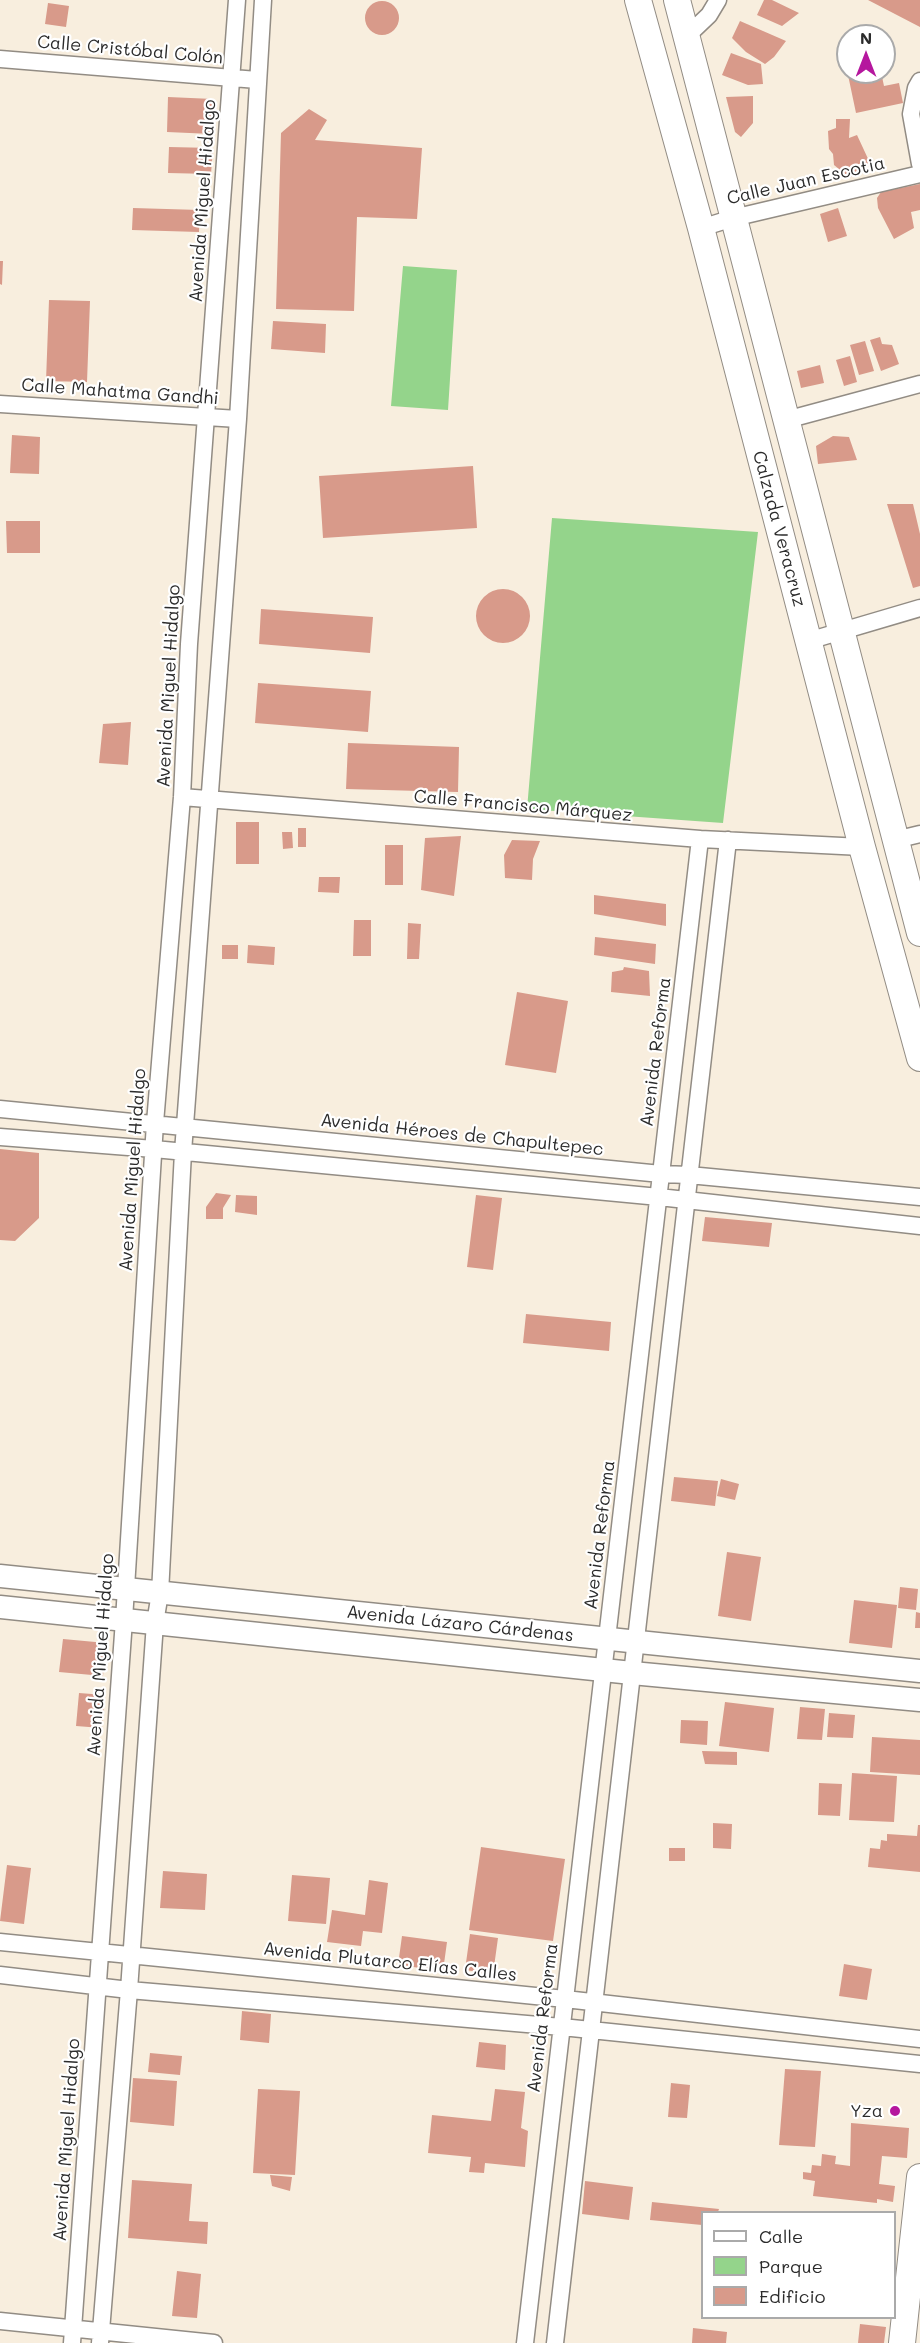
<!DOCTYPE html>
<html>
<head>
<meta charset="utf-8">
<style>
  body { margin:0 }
  #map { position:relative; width:920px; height:2343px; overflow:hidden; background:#f8eede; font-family:Mali,sans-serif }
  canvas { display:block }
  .legend { position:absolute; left:701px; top:2211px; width:195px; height:108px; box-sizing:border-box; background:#fff; border:2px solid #aaa; margin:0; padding:8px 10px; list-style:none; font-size:18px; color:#2b2b2b }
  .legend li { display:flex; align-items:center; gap:12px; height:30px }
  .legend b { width:30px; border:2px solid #aaa }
  .north { position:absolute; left:836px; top:24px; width:60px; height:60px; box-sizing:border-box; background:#fff; border:2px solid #aaa; border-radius:50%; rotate:0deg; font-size:16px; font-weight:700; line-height:24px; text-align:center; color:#2b2b2b }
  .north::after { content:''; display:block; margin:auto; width:21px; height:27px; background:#b5179e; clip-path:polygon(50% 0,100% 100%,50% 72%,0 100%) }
</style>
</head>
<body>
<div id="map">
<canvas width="920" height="2343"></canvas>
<ul class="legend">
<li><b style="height:8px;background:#fff"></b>Calle</li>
<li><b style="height:16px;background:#94d48b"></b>Parque</li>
<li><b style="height:16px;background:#d89a8a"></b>Edificio</li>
</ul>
<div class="north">N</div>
</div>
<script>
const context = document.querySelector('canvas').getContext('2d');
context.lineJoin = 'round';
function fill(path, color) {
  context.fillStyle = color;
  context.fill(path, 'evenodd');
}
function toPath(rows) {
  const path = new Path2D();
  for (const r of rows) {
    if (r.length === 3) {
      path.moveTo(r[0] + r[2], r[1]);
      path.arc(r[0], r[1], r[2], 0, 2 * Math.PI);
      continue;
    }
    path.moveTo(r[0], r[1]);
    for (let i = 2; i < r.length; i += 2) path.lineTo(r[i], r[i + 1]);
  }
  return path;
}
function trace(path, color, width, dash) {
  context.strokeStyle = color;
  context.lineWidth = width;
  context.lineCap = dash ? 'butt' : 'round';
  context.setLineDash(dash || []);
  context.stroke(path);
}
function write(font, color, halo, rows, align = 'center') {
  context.font = font + ' Mali,sans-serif';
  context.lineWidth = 4.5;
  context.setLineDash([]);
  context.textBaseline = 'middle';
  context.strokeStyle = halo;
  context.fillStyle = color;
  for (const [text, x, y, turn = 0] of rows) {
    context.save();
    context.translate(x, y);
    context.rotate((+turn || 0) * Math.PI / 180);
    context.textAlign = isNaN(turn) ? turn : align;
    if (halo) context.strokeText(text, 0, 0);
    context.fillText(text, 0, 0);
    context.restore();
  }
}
fill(toPath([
  [403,266,457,270,448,410,391,406],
  [552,518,758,532,723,823,527,809]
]), '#94d48b');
fill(toPath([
  [764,0,772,0,799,13,782,26,757,15],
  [868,0,920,0,920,27],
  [382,18,17],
  [48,3,69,6,66,27,45,24],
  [740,21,786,41,774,57,765,64,746,52,732,38],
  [731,53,761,64,763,84,748,85,722,75],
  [863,72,881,72,884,86,899,83,903,103,856,113,848,75],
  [753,96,753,123,741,137,735,132,726,97],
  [168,97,213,99,212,134,167,132],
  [309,109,327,120,315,140,422,148,417,219,357,217,354,311,276,309,281,133],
  [836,119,850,119,849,138,857,135,870,163,859,168,850,178,834,165,833,154,829,149,828,131,836,128],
  [169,147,213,148,211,174,168,173],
  [920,184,920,210,911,212,914,228,894,239,878,208,877,198,881,192],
  [133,208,200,210,199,232,132,230],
  [838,208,847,236,828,242,820,214],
  [0,261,3,261,2,285,0,284],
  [49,300,90,301,87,382,46,381],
  [273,321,326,324,325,353,271,349],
  [880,337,882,344,892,345,899,364,881,371,870,340],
  [865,341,874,371,859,375,850,345],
  [850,356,857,382,844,386,836,360],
  [820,365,824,383,801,388,797,371],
  [12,435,40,437,39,474,10,473],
  [833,436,849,437,857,460,818,464,816,446],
  [473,466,477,528,323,538,319,476],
  [887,504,913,504,920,534,920,586,913,588],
  [6,521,40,521,40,553,7,553],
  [503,616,27],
  [261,609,373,617,370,653,259,644],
  [258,683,371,691,368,732,255,723],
  [131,722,128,765,99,763,103,724],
  [348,743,459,747,458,792,346,789],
  [236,822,259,822,259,864,236,864],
  [298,828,306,828,306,847,298,847],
  [282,832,292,832,293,848,283,849],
  [461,836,454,896,421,890,425,838],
  [512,840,540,841,533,859,532,880,505,878,504,855],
  [385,845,403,845,403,885,385,885],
  [319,877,340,877,339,893,318,892],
  [594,895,666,904,666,926,594,914],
  [354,920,371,920,371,956,353,956],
  [408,923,421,924,419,959,407,959],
  [595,937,656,944,655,964,594,955],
  [222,945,238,945,238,959,222,959],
  [248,945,275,947,274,965,247,963],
  [624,967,649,971,650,996,611,992,612,972,623,970],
  [517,992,568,1001,556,1073,505,1065],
  [0,1149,39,1153,39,1218,15,1241,0,1240],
  [216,1193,231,1195,223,1208,223,1219,206,1219,206,1207],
  [236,1195,257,1196,257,1215,235,1212],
  [476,1195,502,1198,493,1270,467,1267],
  [705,1217,772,1223,769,1247,702,1241],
  [526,1314,611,1322,609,1351,523,1343],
  [674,1477,718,1481,715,1506,671,1501],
  [721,1479,739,1484,735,1500,717,1496],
  [727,1552,761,1557,751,1621,718,1616],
  [900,1587,918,1589,916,1610,898,1608],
  [854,1600,897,1605,892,1648,849,1643],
  [916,1612,920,1613,920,1628,915,1628],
  [63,1639,106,1643,103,1676,59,1672],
  [79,1693,105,1695,102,1728,76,1726],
  [725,1702,774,1708,769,1752,719,1746],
  [800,1707,825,1709,822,1740,797,1739],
  [829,1713,855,1715,853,1738,827,1737],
  [681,1720,708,1721,707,1745,680,1743],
  [872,1737,920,1740,920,1775,870,1772],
  [702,1751,737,1752,737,1765,705,1764],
  [852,1773,897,1776,894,1822,849,1820],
  [819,1783,842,1784,840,1816,818,1815],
  [713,1823,732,1824,731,1849,713,1848],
  [918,1825,920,1825,920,1872,868,1867,870,1848,880,1849,881,1840,887,1841,887,1834,917,1836],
  [481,1847,565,1859,553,1941,469,1930],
  [669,1848,685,1848,685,1861,669,1861],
  [7,1865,31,1868,24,1924,0,1921],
  [163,1871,207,1874,205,1910,160,1908],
  [292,1875,330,1878,326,1924,288,1921],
  [369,1880,388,1883,382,1933,363,1931,361,1946,327,1942,332,1910,365,1915],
  [470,1934,498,1938,493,1974,465,1970],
  [402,1936,447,1942,443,1971,398,1965],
  [844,1964,872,1969,867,2000,839,1996],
  [242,2011,271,2014,269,2043,240,2040],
  [479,2042,506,2045,505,2070,476,2067],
  [150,2053,182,2056,180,2075,148,2072],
  [785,2069,821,2071,815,2147,779,2145],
  [133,2078,177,2081,174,2126,130,2122],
  [671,2083,690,2085,687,2118,668,2117],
  [258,2089,300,2091,295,2175,253,2173],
  [495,2089,525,2092,521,2128,528,2131,525,2167,485,2163,484,2173,469,2172,471,2157,428,2153,432,2115,491,2121],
  [851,2123,909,2128,907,2158,882,2156,879,2184,895,2186,893,2202,877,2199,877,2203,813,2196,815,2181,803,2179,803,2172,811,2173,812,2165,821,2166,822,2154,836,2156,835,2164,850,2166],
  [270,2175,292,2177,290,2191,272,2186],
  [132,2180,192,2184,189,2221,208,2222,207,2244,128,2238],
  [585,2181,633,2187,629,2220,582,2214],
  [652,2202,719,2209,718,2212,702,2212,702,2225,650,2220],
  [177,2271,201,2274,197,2318,172,2316],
  [860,2324,886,2327,884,2343,858,2343],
  [693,2328,727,2332,726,2343,692,2343]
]), '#d89a8a');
const minor = toPath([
  [688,35,709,15,718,0],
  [0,59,257,80],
  [920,81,916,88,911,114,920,164],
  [701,228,733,218,920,174],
  [0,404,238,419],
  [786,420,920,384],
  [808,641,920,608],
  [182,797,700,839,862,847],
  [895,840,920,834],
  [0,1109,661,1174,689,1175,920,1197],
  [0,1137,154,1149,659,1197,920,1226],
  [0,1942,565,1999,920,2039],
  [0,1975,129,1990,562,2027,920,2064],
  [0,2321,214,2343],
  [72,2343,124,1620,155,1123,182,797,189,644,237,0],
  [100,2343,129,1990,155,1623,160,1593,183,1152,238,419,263,0],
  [525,2343,700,839],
  [555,2343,728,840]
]);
const secondary = toPath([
  [0,1576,920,1671],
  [0,1607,632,1673,920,1700]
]);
const primary = toPath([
  [638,0,701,228,862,847,920,1058],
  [677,0,920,933],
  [902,2343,920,2177]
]);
trace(minor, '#928c84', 19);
trace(secondary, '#928c84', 25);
trace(primary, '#928c84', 28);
trace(minor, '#fff', 16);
trace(secondary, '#fff', 22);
trace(primary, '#fff', 26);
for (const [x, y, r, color] of [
  [895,2111,6,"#b5179e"]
]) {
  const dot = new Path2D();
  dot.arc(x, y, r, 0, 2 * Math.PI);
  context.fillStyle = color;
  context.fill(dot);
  trace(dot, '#fff', 2);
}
write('18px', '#2b2b2b', '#fff', [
  ["Calle Cristóbal Colón",130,50,5],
  ["Calle Juan Escotia",806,181,-13],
  ["Avenida Miguel Hidalgo",203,201,-86],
  ["Calle Mahatma Gandhi",120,392,4],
  ["Calzada Veracruz",779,529,75],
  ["Avenida Miguel Hidalgo",169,686,-87],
  ["Calle Francisco Márquez",523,806,5],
  ["Avenida Reforma",656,1052,-83],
  ["Avenida Héroes de Chapultepec",462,1135,6],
  ["Avenida Miguel Hidalgo",133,1170,-86],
  ["Avenida Reforma",600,1535,-83],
  ["Avenida Lázaro Cárdenas",460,1624,6],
  ["Avenida Miguel Hidalgo",101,1655,-86],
  ["Avenida Plutarco Elías Calles",390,1962,6],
  ["Avenida Reforma",543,2018,-83],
  ["Avenida Miguel Hidalgo",67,2140,-86]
]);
write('18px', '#2b2b2b', '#fff', [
  ["Yza",883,2111]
], 'right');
</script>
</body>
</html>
